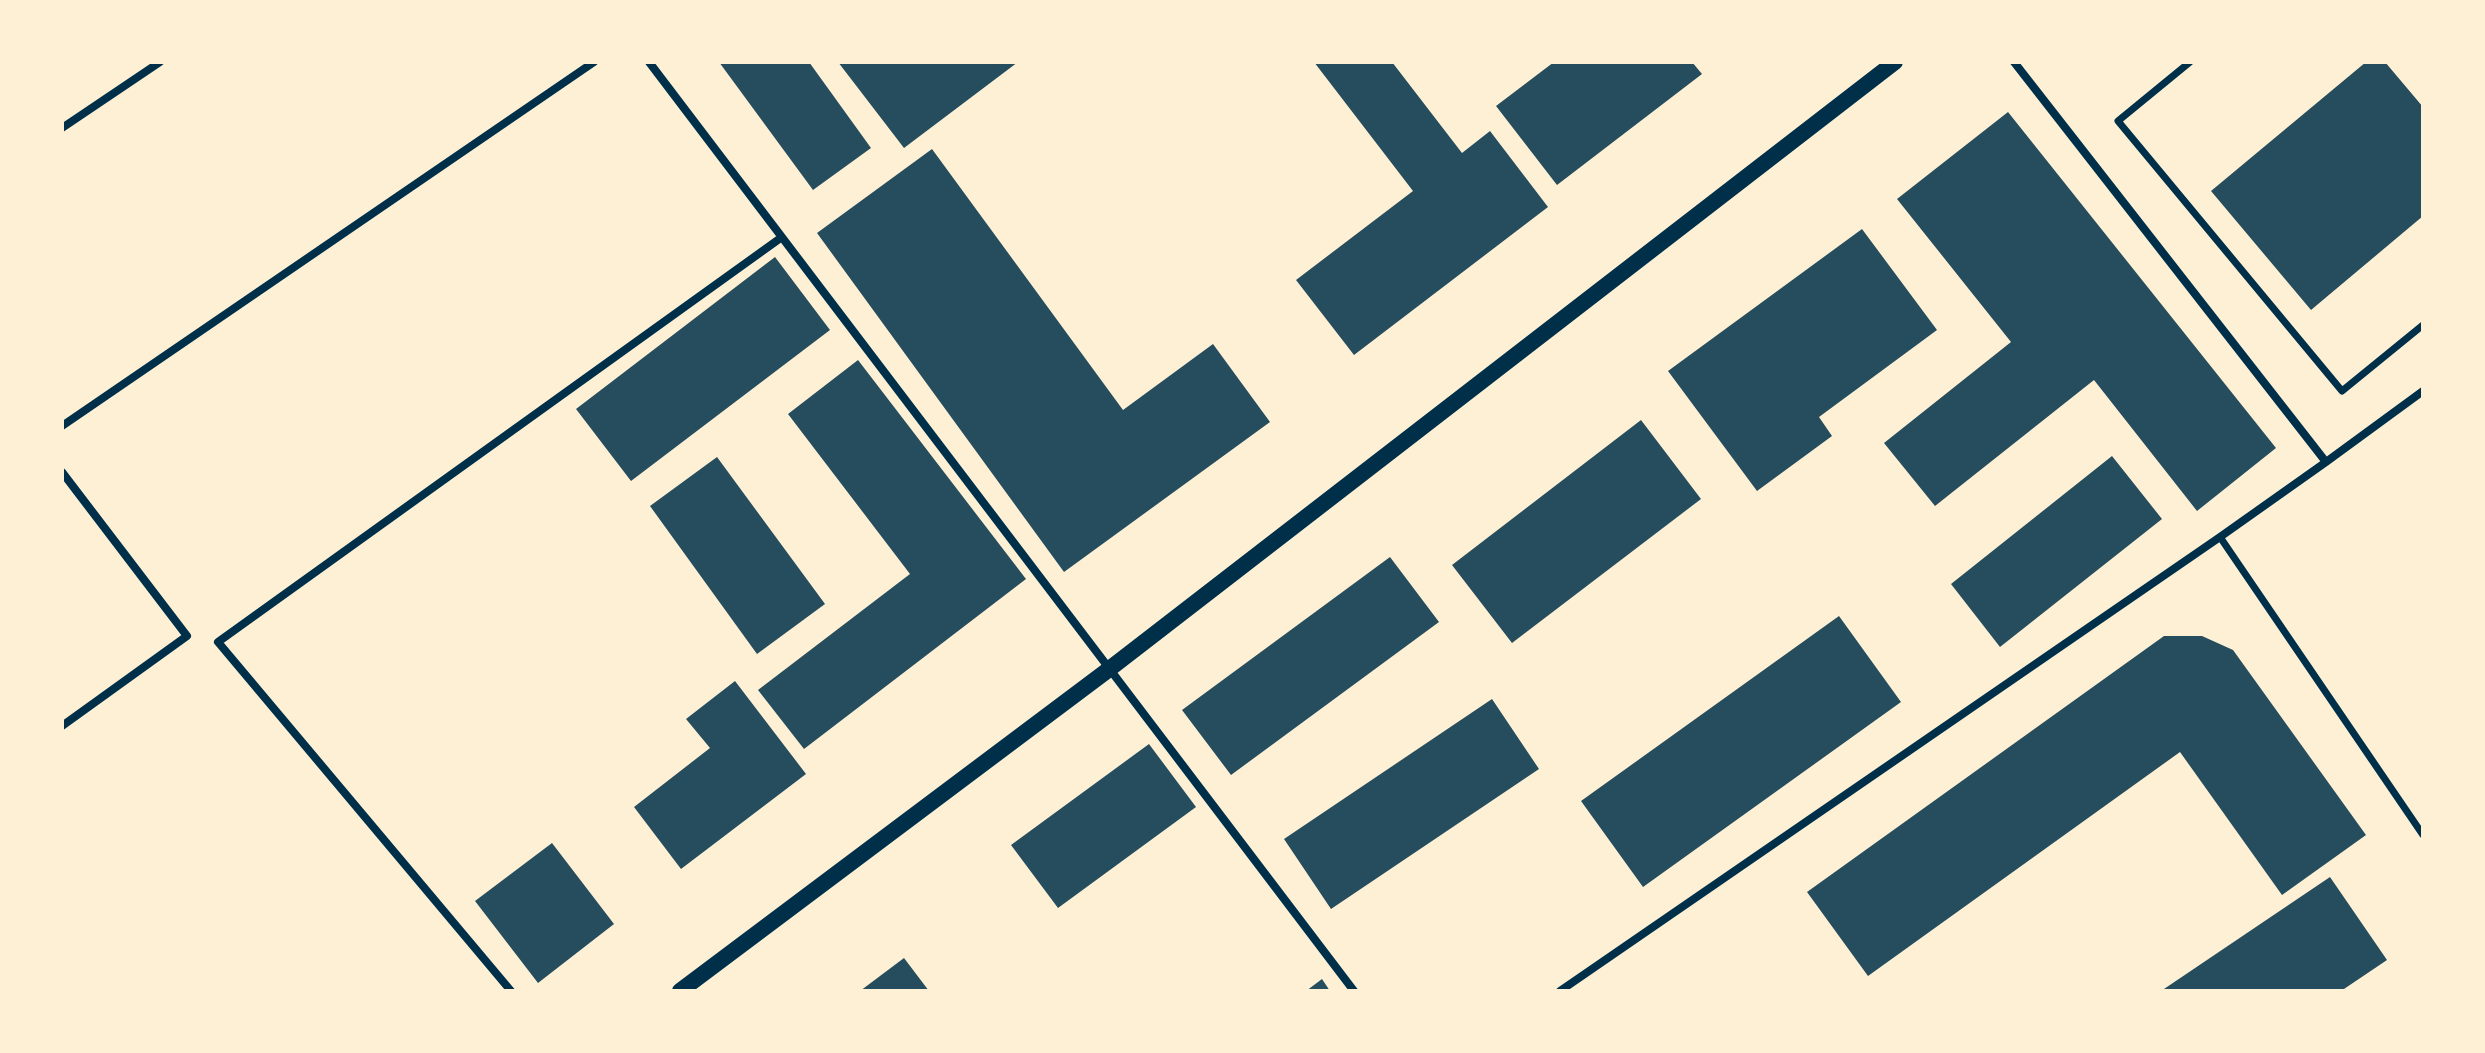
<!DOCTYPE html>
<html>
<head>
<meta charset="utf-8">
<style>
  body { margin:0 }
  #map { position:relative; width:2485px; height:1053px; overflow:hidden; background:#fdf0d5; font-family:Signika,sans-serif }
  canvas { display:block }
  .frame { position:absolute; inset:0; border:64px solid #fdf0d5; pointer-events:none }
</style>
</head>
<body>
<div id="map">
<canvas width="2485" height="1053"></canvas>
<div class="frame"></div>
</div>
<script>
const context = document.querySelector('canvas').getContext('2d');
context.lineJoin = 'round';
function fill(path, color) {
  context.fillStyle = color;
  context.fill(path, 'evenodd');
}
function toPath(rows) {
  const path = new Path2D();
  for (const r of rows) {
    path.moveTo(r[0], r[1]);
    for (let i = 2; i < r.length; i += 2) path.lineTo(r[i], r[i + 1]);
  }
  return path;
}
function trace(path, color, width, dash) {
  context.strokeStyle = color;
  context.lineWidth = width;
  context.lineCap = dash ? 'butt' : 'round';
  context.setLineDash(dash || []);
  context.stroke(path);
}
fill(toPath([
  [719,62,809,62,871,148,813,190],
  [838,62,1018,62,904,148],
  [1314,62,1392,62,1462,153,1490,131,1548,207,1354,355,1296,280,1413,191],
  [1554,62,1692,62,1702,74,1557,185,1496,106],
  [2366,62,2385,62,2423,107,2423,216,2311,310,2211,191],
  [2008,112,2276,448,2197,511,2094,380,1935,506,1884,443,2011,342,1897,199],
  [932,149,1123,410,1213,344,1270,422,1064,572,817,233],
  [1862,229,1937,330,1819,417,1832,436,1757,491,1668,371],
  [775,257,830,330,631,481,576,409],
  [858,360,1026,579,804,749,758,690,910,574,788,414],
  [1641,420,1701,499,1512,643,1452,565],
  [2112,456,2162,519,2000,647,1951,584],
  [717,457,825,604,757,654,650,506],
  [1390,557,1439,622,1231,775,1182,710],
  [1839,616,1901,702,1643,887,1581,801],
  [2164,636,2202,636,2233,650,2366,835,2282,895,2180,752,1868,976,1807,892],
  [735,681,806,774,681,869,634,807,710,748,686,719],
  [1492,699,1539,769,1331,909,1284,839],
  [1149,744,1196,807,1058,908,1011,845],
  [552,843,614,924,538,983,475,901],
  [2330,877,2387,960,2341,991,2161,991],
  [904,958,929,991,860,991],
  [1322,979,1330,991,1306,991]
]), '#264d5e');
trace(toPath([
  [2190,62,2118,121,2342,391,2423,325],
  [2220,537,2423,835]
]), '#003049', 7);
trace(toPath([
  [649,62,1354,991],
  [2014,62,2326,462],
  [62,128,160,62],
  [62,426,594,62],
  [62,472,187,636,62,726],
  [511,991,218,642,782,237],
  [1560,991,2220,537,2326,462,2423,391]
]), '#003049', 8);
trace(toPath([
  [680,991,1108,670,1895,62]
]), '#003049', 16);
</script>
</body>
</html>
